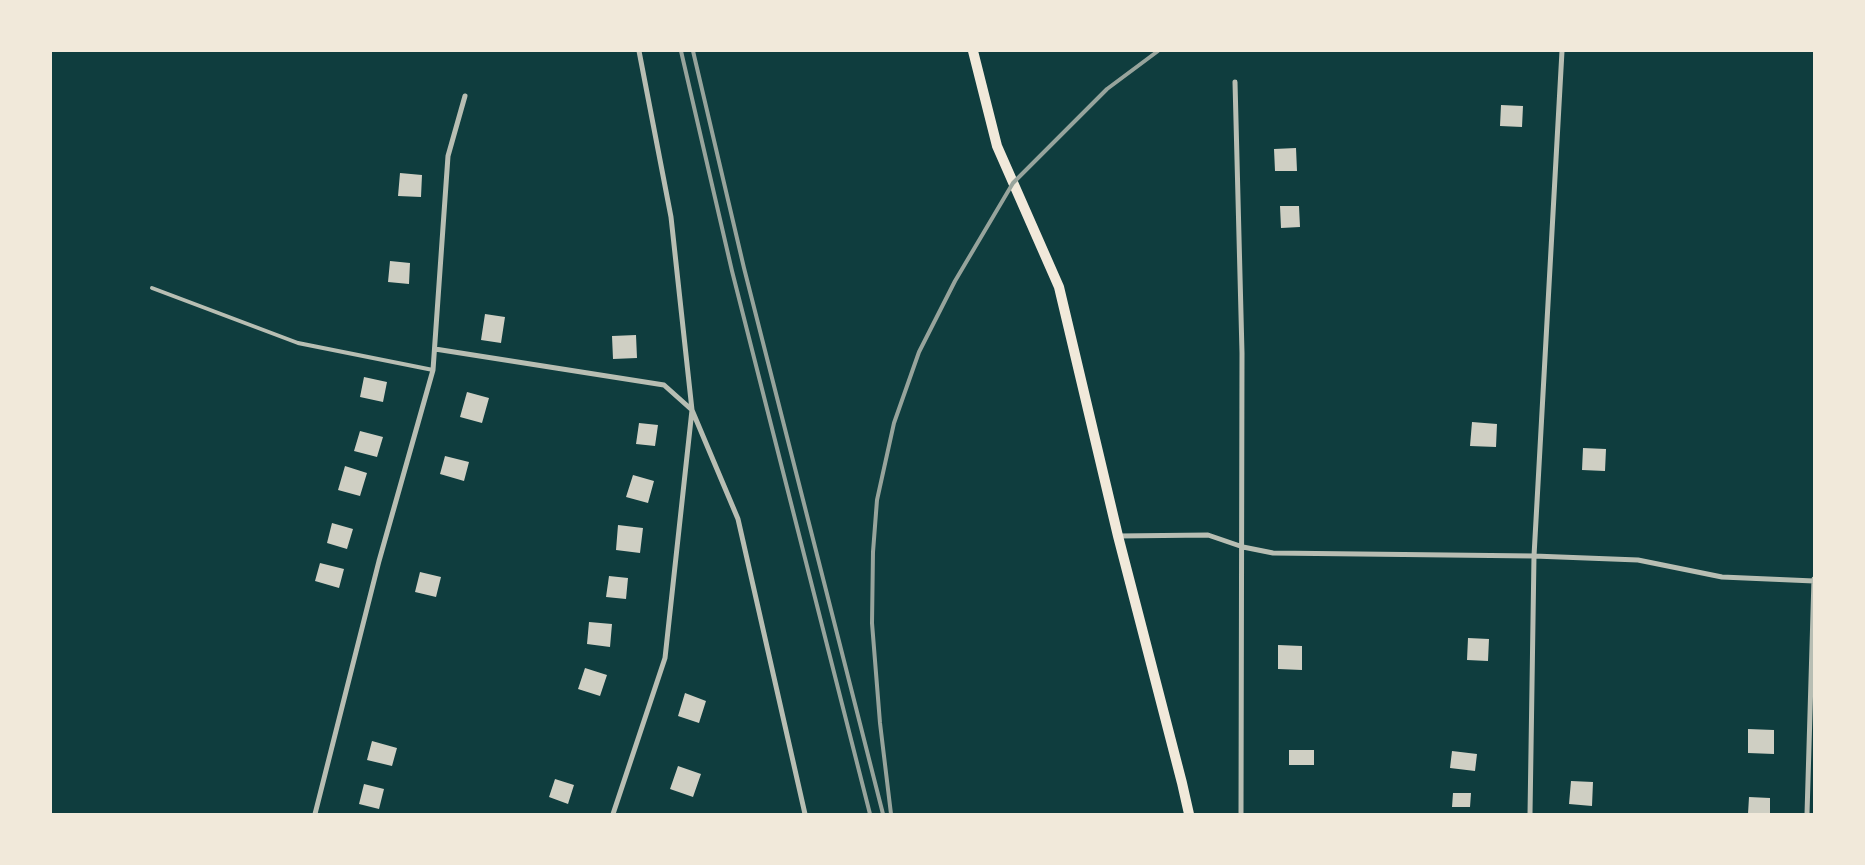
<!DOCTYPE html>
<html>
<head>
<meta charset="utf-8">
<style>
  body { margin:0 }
  #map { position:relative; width:1865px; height:865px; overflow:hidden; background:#0f3d3e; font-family:Montserrat,sans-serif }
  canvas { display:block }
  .frame { position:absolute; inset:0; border:52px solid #f1e9da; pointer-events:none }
</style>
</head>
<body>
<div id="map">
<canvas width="1865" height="865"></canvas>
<div class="frame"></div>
</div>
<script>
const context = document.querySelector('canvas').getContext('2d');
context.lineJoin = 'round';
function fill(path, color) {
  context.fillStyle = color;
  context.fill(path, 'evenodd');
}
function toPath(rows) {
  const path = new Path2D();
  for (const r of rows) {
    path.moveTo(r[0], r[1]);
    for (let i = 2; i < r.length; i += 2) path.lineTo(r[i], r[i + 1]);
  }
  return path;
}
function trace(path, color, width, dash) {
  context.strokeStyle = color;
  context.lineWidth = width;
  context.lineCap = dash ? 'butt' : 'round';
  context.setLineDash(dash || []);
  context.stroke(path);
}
fill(toPath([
  [1501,105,1523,106,1522,127,1500,126],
  [1296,148,1297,171,1275,171,1274,149],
  [400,173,422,175,421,197,398,196],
  [1280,206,1299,206,1300,227,1281,228],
  [390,261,410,263,409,284,388,282],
  [485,314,505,317,501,343,481,340],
  [636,335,637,358,613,359,612,336],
  [364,377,387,382,383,402,360,397],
  [467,392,489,398,482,423,460,417],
  [1472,422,1497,424,1496,447,1470,446],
  [639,423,658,425,655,446,636,444],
  [360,431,383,437,377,457,354,451],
  [1583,448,1606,449,1605,471,1582,470],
  [445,456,469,462,464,481,440,474],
  [345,466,367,473,360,496,338,490],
  [633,475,654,481,648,503,626,497],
  [332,523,353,529,347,549,327,543],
  [618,525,643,528,640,553,616,550],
  [320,563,344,569,339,588,315,581],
  [420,572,441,577,436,597,415,592],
  [609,576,628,578,626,599,606,597],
  [589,622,612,624,610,647,587,644],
  [1468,638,1489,639,1488,661,1467,660],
  [1278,645,1302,646,1302,670,1278,669],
  [585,668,607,675,600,696,578,689],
  [685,693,706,701,699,723,678,716],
  [1748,729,1774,730,1774,754,1748,753],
  [372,741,397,748,392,766,367,760],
  [1289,750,1314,750,1314,765,1289,765],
  [1452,751,1477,754,1475,771,1450,768],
  [678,766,701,774,693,797,670,789],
  [555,779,574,785,568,804,549,797],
  [1571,781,1593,782,1592,806,1569,804],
  [364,784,384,789,379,809,359,804],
  [1453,793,1471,793,1470,807,1452,807],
  [1749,797,1770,798,1770,814,1748,814]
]), '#cfcfc3');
trace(toPath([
  [152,288,298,343,433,370]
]), '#b8beb3', 4);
trace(toPath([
  [1235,82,1242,353,1241,814],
  [435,349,664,385,692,410,738,519,805,814],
  [1118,536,1208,535,1243,547,1273,553,1534,556,1638,560,1722,577,1814,581],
  [315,814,379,561,433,370,448,156,465,96],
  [613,814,665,658,692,410,671,217,639,51],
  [1530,814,1534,556,1562,51],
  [1807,814,1814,579]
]), '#b8beb3', 5);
trace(toPath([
  [973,51,997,146,1059,287,1118,536,1182,783,1189,814]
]), '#f1e9da', 10);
trace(toPath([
  [681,51,732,271,870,814],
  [693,51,744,268,883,814],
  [891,814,880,723,872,623,873,552,877,500,894,423,919,352,955,281,1013,183,1107,89,1158,51]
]), '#97a49c', 4);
</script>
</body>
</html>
